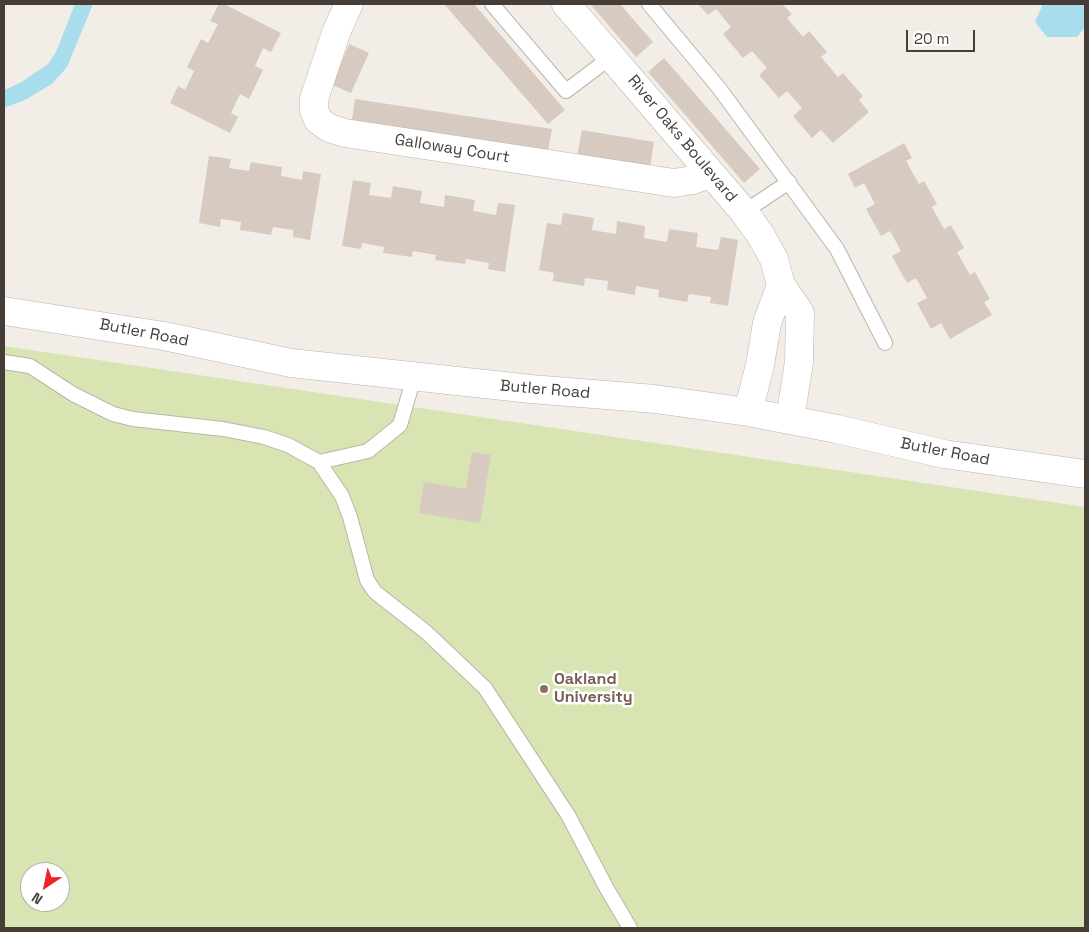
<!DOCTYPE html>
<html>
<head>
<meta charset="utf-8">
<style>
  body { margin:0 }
  #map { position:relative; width:1089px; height:932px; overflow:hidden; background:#f3ede8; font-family:"Space Grotesk",sans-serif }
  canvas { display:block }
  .frame { position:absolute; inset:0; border:5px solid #463d37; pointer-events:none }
  .north { position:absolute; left:20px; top:862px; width:50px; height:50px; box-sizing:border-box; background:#fff; border:1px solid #b5b1af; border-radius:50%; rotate:214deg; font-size:14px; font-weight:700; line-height:20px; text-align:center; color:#463d37 }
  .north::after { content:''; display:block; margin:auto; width:18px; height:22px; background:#ee232c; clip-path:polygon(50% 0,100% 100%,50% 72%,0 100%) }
  .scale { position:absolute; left:906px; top:30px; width:69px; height:22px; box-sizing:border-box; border:2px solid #463d37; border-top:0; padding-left:6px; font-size:15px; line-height:18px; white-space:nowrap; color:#463d37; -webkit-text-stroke:4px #fff; paint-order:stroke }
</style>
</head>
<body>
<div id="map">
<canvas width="1089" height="932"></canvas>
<div class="frame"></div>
<div class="north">N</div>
<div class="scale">20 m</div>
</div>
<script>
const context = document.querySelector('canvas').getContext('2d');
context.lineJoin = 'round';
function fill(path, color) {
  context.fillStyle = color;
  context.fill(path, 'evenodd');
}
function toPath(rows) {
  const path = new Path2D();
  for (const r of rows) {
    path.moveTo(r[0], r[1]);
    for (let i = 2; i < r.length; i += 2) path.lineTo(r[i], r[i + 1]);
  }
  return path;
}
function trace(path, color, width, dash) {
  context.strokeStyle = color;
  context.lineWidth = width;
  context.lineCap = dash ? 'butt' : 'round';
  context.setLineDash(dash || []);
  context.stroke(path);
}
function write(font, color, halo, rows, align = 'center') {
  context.font = font + ' "Space Grotesk",sans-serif';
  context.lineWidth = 5;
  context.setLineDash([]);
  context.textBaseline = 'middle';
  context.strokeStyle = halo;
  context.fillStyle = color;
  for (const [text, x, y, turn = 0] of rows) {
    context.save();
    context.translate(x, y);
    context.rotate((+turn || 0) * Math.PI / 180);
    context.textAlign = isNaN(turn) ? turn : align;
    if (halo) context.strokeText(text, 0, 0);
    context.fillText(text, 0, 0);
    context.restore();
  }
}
fill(toPath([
  [4,346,1085,507,1085,928,4,928],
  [30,872,60,872,60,902,30,902]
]), '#d8e5b2');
fill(toPath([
  [75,4,93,4,67,67,53,83,27,99,4,108,4,90,20,83,48,64,56,52],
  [1043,4,1085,4,1085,27,1077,37,1047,37,1035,22]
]), '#a7ddec');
fill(toPath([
  [219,4,224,4,281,33,271,52,263,48,255,66,263,70,249,99,240,94,231,113,238,117,230,133,170,103,178,86,185,90,194,71,187,67,201,39,208,43,218,24,210,21],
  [444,4,474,4,565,110,548,124],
  [590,4,620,4,653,42,636,57],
  [698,4,782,4,792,14,787,18,803,37,809,31,827,52,821,57,838,77,843,73,863,96,859,100,869,112,833,143,821,130,812,138,793,116,802,108,787,91,779,98,759,75,767,68,752,51,743,58,723,34,731,27,716,9,708,15],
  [349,44,369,53,351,93,332,85],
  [664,58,760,169,744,183,648,72],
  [355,99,552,129,548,150,352,120],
  [582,130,654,142,650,168,577,156],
  [904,143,912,158,906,161,919,184,924,181,937,204,932,207,944,229,951,225,964,248,957,252,970,275,975,272,990,299,984,302,992,315,950,339,941,323,931,329,917,303,927,298,916,278,907,283,892,256,901,251,890,231,881,236,866,209,875,204,864,183,855,188,848,174],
  [209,156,231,159,229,168,249,171,251,162,282,167,281,176,302,180,303,171,321,174,310,240,293,237,293,230,273,227,271,235,240,230,241,222,221,219,220,227,199,223],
  [353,180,371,183,369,195,391,198,393,186,422,191,420,203,444,207,445,195,475,200,473,211,496,215,498,203,515,205,505,272,488,269,489,263,466,259,465,264,435,260,436,255,413,251,412,257,383,253,384,247,362,243,361,249,342,246],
  [563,213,594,218,592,230,616,234,617,221,645,226,644,238,667,242,669,229,698,233,696,247,718,250,721,237,738,240,728,306,710,303,711,297,689,294,687,302,658,297,659,290,636,286,635,295,607,290,608,281,585,278,584,286,553,281,554,273,539,270,547,223,561,225],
  [472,452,491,455,480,523,419,513,424,482,466,489]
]), '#d7cac1');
const service = toPath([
  [492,4,566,91,611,57],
  [649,4,719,88,837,249,885,343],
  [744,212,789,182],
  [4,362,30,366,73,394,113,414,133,419,223,429,264,437,288,445,319,462,342,496,350,517,367,580,375,592,426,632,485,688,568,815,607,889,630,928],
  [319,462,368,451,400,425,414,377]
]);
const minor = toPath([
  [349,4,337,30,314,99,314,110,318,120,329,128,345,133,674,183,693,180,709,174],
  [566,4,744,212,760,234,774,259,781,285,800,313,799,362,790,419],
  [4,311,164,336,291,363,531,389,655,399,748,412,837,429,944,454,1085,474],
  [748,412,760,365,767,323,781,285]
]);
trace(service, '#beb3ab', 16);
trace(minor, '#beb3ab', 29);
trace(service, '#fff', 14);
trace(minor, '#fff', 28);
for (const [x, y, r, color] of [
  [544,689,5,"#8d6e63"]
]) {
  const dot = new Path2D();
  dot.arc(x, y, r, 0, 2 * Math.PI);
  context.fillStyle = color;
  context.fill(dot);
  trace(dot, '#fff', 2);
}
write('16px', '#463d37', '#fff', [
  ["River Oaks Boulevard",682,139,50],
  ["Galloway Court",452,149,9],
  ["Butler Road",144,333,11],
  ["Butler Road",545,390,5],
  ["Butler Road",945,452,11]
]);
write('bold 16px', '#785e54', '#fff', [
  ["Oakland",554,680],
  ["University",554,698]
], 'left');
</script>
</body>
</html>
